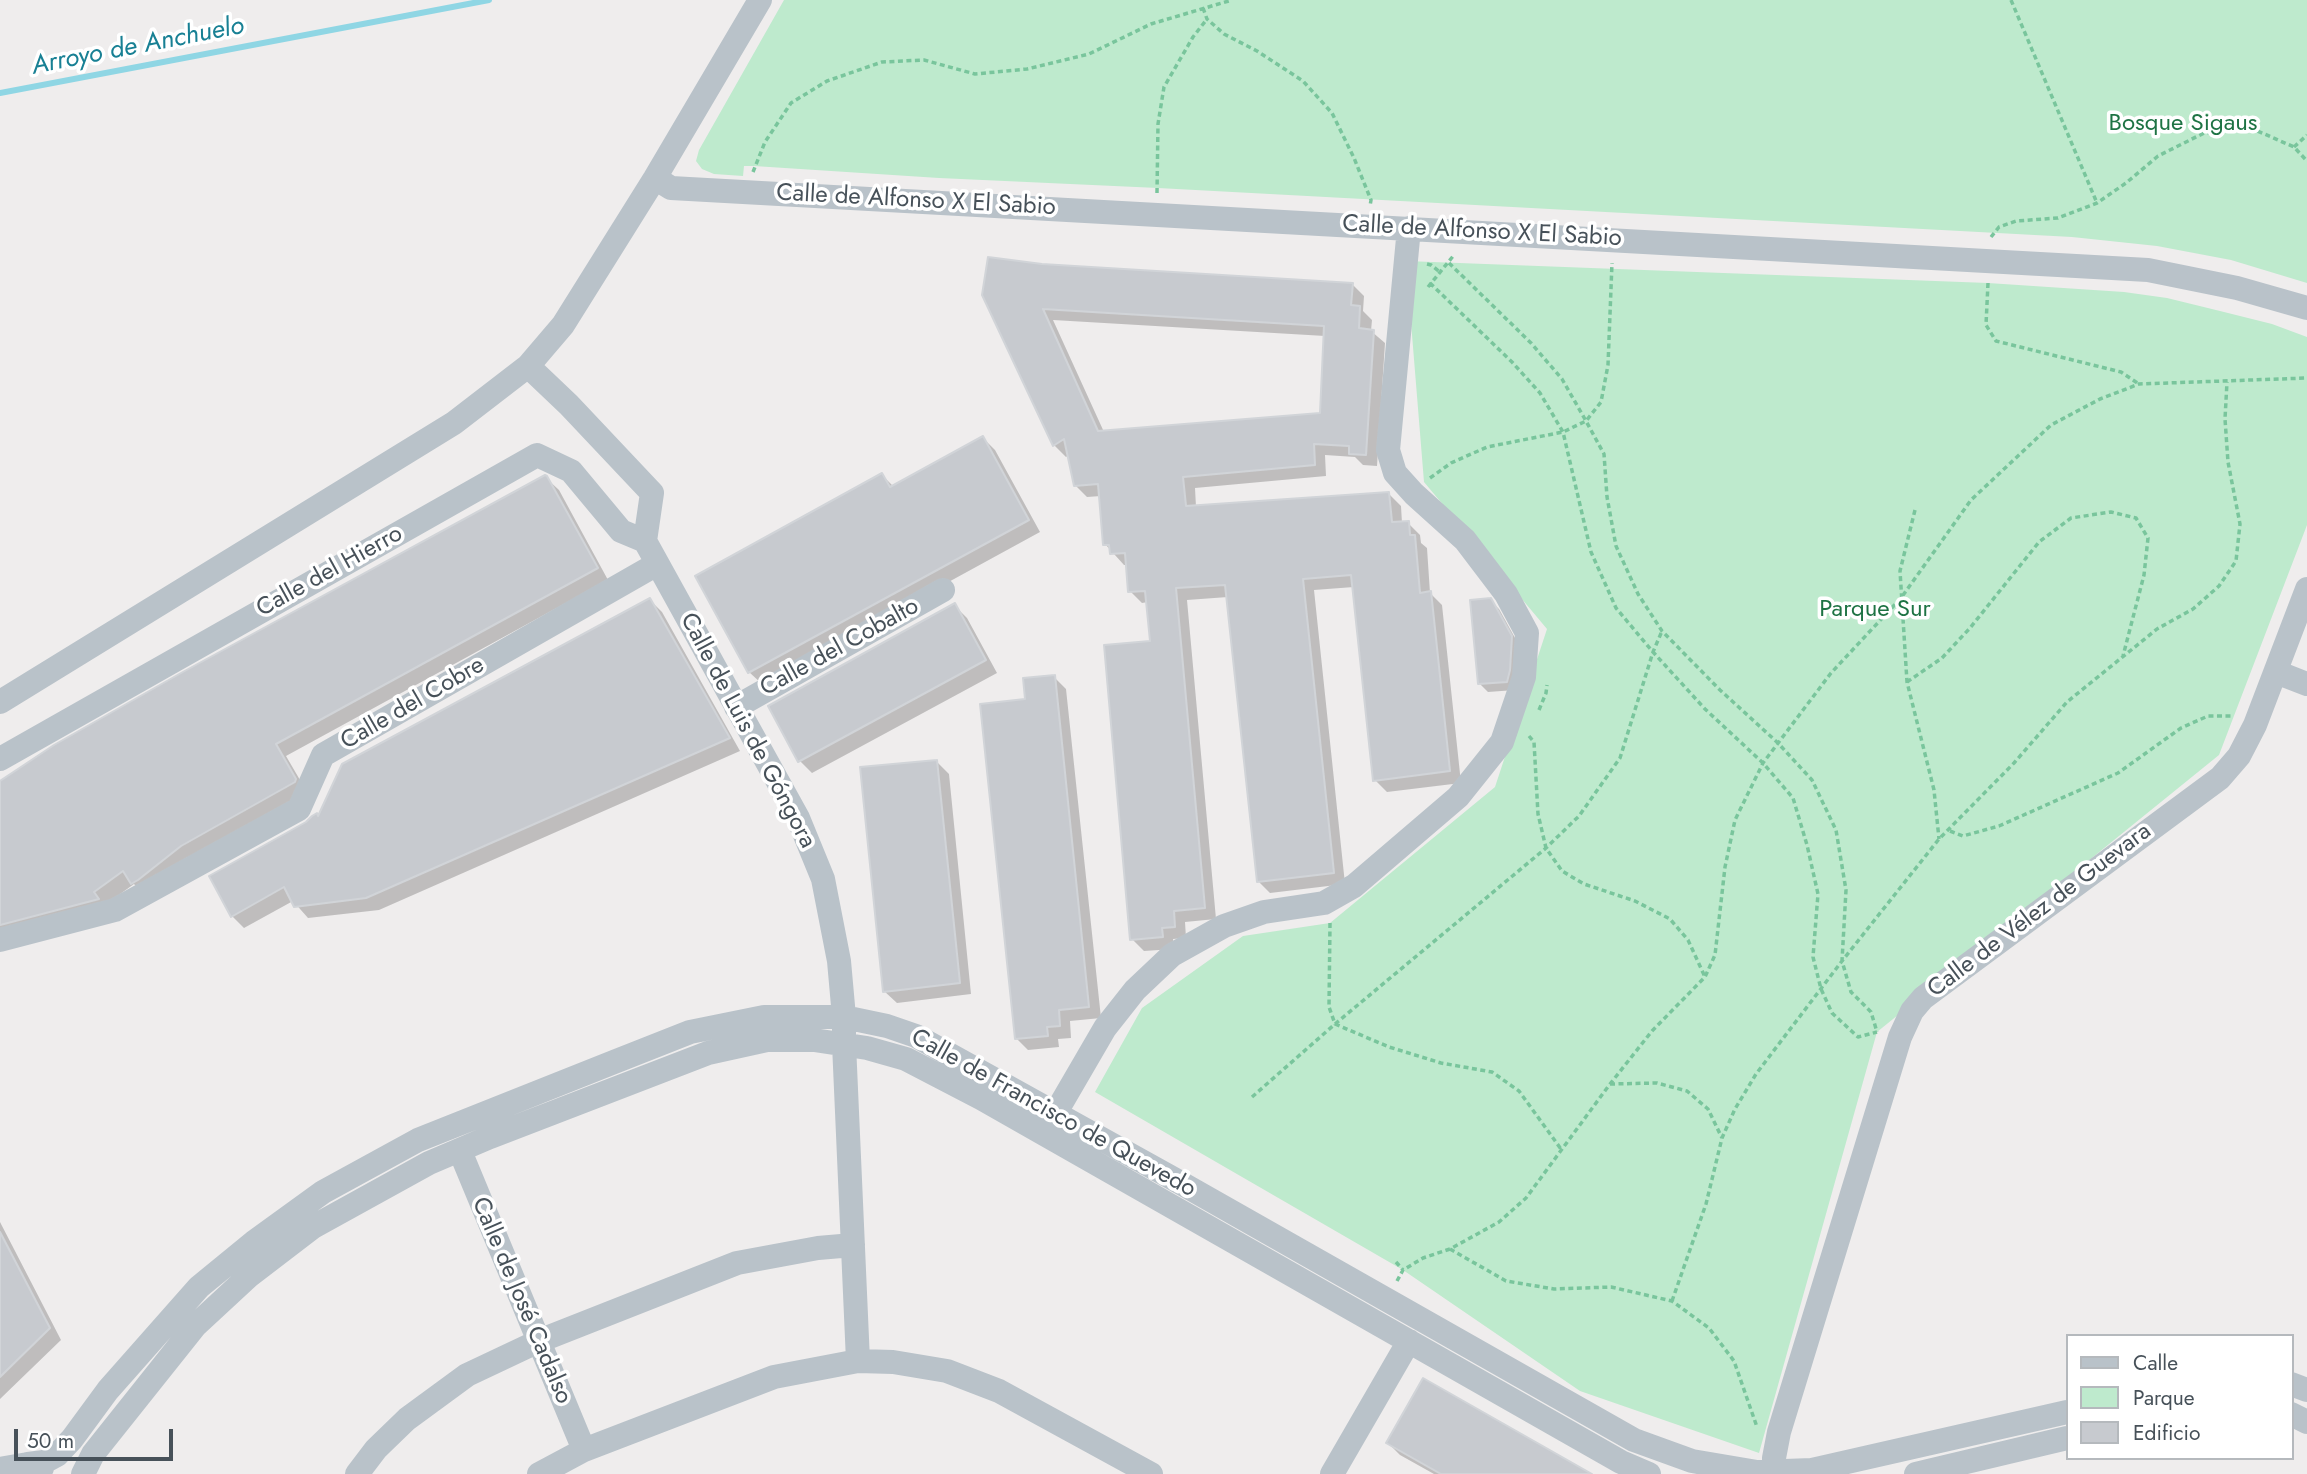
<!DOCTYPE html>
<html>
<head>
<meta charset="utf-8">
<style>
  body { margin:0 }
  #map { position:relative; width:2307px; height:1474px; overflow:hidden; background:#efeded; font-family:Jost,sans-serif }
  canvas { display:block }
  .legend { position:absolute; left:2066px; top:1334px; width:228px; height:126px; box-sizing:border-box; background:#fff; border:2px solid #b5b9bd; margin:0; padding:9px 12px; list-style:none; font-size:21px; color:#475159 }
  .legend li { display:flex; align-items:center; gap:14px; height:35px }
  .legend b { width:35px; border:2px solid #b5b9bd }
  .scale { position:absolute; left:14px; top:1429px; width:159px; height:32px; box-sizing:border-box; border:4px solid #475159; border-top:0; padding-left:9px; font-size:21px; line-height:24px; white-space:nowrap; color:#475159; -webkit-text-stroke:5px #fff; paint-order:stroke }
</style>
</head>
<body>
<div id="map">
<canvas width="2307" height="1474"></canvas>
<ul class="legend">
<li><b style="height:9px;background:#b9c2c9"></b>Calle</li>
<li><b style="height:19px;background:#beeacd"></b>Parque</li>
<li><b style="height:19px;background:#c7cacf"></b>Edificio</li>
</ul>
<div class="scale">50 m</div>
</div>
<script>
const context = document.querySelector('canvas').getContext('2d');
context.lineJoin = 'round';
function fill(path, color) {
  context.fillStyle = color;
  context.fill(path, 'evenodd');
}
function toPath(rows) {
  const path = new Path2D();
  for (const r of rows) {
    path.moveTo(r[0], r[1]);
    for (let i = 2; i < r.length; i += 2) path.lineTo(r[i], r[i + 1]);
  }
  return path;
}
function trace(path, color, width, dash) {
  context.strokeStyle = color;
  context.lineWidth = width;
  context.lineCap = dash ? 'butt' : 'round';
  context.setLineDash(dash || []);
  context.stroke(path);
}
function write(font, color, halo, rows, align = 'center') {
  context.font = font + ' Jost,sans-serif';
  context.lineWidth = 7;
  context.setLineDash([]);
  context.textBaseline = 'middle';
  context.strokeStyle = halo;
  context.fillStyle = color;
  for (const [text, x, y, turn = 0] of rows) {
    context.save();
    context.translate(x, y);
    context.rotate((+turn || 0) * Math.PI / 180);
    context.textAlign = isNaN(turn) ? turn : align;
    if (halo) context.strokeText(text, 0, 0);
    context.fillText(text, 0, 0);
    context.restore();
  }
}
fill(toPath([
  [784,0,2307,0,2307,283,2231,260,2157,246,2072,237,1158,188,939,178,754,166,744,166,743,176,714,174,702,169,696,161,699,150],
  [1406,261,1988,283,2124,292,2167,298,2220,311,2272,324,2307,337,2307,525,2219,755,1877,1032,1759,1453,1580,1391,1403,1270,1095,1092,1142,1008,1243,936,1330,923,1495,787,1547,629,1424,482]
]), '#beeacd');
fill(toPath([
  [1042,266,1352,284,1364,296,1363,311,1372,320,1371,331,1385,343,1377,466,1363,465,1355,457,1325,455,1326,476,1195,488,1196,507,1389,494,1401,506,1402,523,1408,523,1420,535,1421,543,1427,548,1430,593,1442,605,1461,783,1387,792,1375,780,1354,587,1314,590,1345,884,1270,893,1258,881,1228,597,1187,600,1216,919,1185,922,1186,938,1173,939,1174,949,1144,951,1132,939,1151,643,1148,602,1142,603,1130,591,1128,565,1124,565,1105,544,1101,496,1087,497,1075,485,1069,455,1066,457,1054,445,984,295],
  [1053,320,1325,336,1322,415,1104,432],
  [983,438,995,450,1040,532,762,684,749,672,697,577,882,475,894,487],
  [546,478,559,490,608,580,286,756,307,792,144,895,134,884,105,905,0,944,0,783],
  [650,600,662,612,740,751,379,910,308,918,293,901,244,928,232,916,319,818],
  [1490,600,1499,609,1520,647,1515,690,1488,692,1479,683],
  [955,606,967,618,997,673,812,773,800,761,770,707],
  [1054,677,1066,689,1101,1018,1070,1021,1071,1038,1058,1039,1059,1047,1028,1050,1016,1038,1027,701],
  [937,762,949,774,971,994,897,1003,884,991],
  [0,1222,61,1340,0,1399],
  [1388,1443,1591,1474,1434,1474,1400,1455]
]), '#0003');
trace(toPath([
  [0,93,489,0]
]), '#8fd6e4', 6);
const building = toPath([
  [988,257,1042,264,1353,283,1351,305,1360,306,1359,328,1374,330,1366,455,1349,454,1349,446,1314,444,1315,465,1183,477,1186,506,1389,492,1392,522,1409,521,1410,535,1415,535,1420,593,1431,591,1450,771,1373,781,1351,575,1303,579,1334,873,1257,882,1225,585,1176,588,1205,908,1174,911,1175,927,1162,928,1163,937,1130,940,1104,645,1150,641,1145,591,1128,592,1125,553,1110,554,1109,545,1103,545,1098,484,1074,486,1064,439,1053,446,982,295,988,257],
  [1043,309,1324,326,1320,413,1098,431,1043,309],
  [983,436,1029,520,748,673,695,576,882,473,890,487,983,436],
  [545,475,547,476,598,568,276,744,296,779,295,782,181,846,138,880,131,884,123,871,94,892,99,899,0,925,0,781,54,745,181,673,545,475],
  [650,598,730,738,366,898,294,907,284,887,231,917,209,876,306,822,312,816,317,813,318,816,342,764,650,598],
  [1491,598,1512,636,1510,670,1507,682,1478,684,1470,600,1491,598],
  [955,603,986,660,798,762,768,706,955,603],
  [1055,675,1089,1007,1059,1010,1060,1026,1047,1027,1048,1036,1015,1039,980,704,1025,699,1023,678,1055,675],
  [937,760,960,983,883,992,860,767,937,760],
  [0,1232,50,1328,0,1377,0,1232],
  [1423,1378,1592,1474,1441,1474,1386,1443,1423,1378]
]);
fill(building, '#c7cacf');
trace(building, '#d1d4d8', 2);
trace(toPath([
  [2011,0,2097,203],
  [1203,8,1207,19,1224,34,1257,51,1303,81,1332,113,1354,158,1371,200,1370,206],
  [2294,147,2307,135],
  [753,172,765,142,791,103,827,81,882,62,924,60,975,74,1027,69,1089,54,1151,24,1232,0],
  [1157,193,1158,124,1164,87,1193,37,1207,19],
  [1991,237,1999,227,2016,221,2058,218,2097,203,2126,183,2158,156,2204,133,2253,129,2294,147,2307,161],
  [1449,263,1531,343,1562,379,1586,421,1604,454,1607,497,1616,546,1638,594,1662,631,1720,690,1778,743,1812,780,1836,830,1846,890,1842,961,1851,992,1871,1012,1877,1032],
  [1427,264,1431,265,1440,272],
  [1430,283,1512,362,1540,393,1563,432,1591,552,1616,608,1653,652,1705,709,1763,763,1793,798,1807,845,1818,894,1813,957,1821,989,1832,1013,1858,1037,1877,1032],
  [1988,283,1986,325,1996,341,2121,372,2139,384],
  [1428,287,1454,255],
  [1430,478,1451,463,1487,447,1563,432,1586,421,1601,402,1608,365,1612,263],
  [1915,510,1900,571,1907,682,1934,790,1939,839],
  [1907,682,1942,658,1970,628,2039,542,2071,518,2111,512,2136,518,2148,538,2144,575,2123,656],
  [1539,710,1546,693,1547,685],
  [1529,736,1534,742,1538,814,1546,848,1562,871,1584,884,1635,901,1670,919,1688,940,1705,977],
  [1950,831,1963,836,1999,826,2118,773,2181,728,2208,716,2233,716],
  [1330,923,1329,1007,1335,1024,1389,1047,1441,1063,1492,1072,1519,1091,1561,1149],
  [1610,1084,1657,1083,1687,1091,1708,1109,1722,1138],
  [1252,1097,1335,1024,1546,848,1579,816,1620,758,1653,652,1662,631],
  [1450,1249,1506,1281,1554,1289,1611,1287,1672,1301,1709,1328,1734,1361,1757,1427],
  [1396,1262,1403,1270],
  [1397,1281,1403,1270,1423,1258,1450,1249,1499,1222,1526,1198,1610,1084,1652,1031,1705,977,1715,955,1725,867,1735,820,1763,763,1831,673,1901,598,1971,500,2051,425,2100,399,2139,384,2307,378],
  [1672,1301,1706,1204,1722,1138,1735,1109,1756,1074,1842,961,1939,839,2014,763,2067,702,2157,629,2193,609,2219,586,2236,561,2240,524,2228,462,2225,419,2227,382]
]), '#79c59c', 3.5, [5, 3.5]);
trace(toPath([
  [655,178,671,188,2148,270,2237,288,2307,308],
  [528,366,569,405,652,493,645,541,798,818,823,879,839,961,844,1017,844,1044,858,1361],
  [2276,672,2307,684],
  [0,702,454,423,528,366,563,325,655,178,760,0],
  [736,707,943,590],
  [0,759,537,455,571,471,621,531,645,541],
  [0,940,115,910,299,809,323,755,657,564],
  [1055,1114,1105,1028,1135,990,1172,955,1224,926,1264,912,1324,903,1354,886,1458,797,1502,742,1524,677,1527,633,1506,594,1465,540,1414,494,1395,473,1388,450,1409,228],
  [460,1151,584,1450],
  [2291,1384,2307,1390],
  [2291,1414,2307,1422],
  [28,1464,44,1462,57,1455,72,1439,108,1390,199,1287,254,1242,323,1192,418,1140,614,1062,690,1032,764,1017,844,1017,887,1026,916,1036,1172,1178,1634,1440,1692,1461,1757,1472,1812,1470,2067,1412],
  [0,1469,28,1464,42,1468],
  [1774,1471,1774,1458,1779,1432,1900,1037,1912,1011,1923,998,2220,778,2239,756,2255,725,2307,589],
  [83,1474,93,1454,195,1326,249,1276,313,1227,429,1163,490,1137,708,1053,767,1040,814,1040,867,1048,906,1059,981,1098,1621,1462,1649,1474],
  [357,1474,376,1449,407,1419,467,1375,539,1341,737,1263,818,1248,853,1245],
  [539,1474,584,1450,774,1377,858,1361,893,1362,947,1371,999,1391,1151,1474],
  [1332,1474,1409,1341],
  [1916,1474,2067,1438]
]), '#b9c2c9', 24);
write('24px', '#1e7344', '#fff', [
  ["Bosque Sigaus",2183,124],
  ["Parque Sur",1875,610]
]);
write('24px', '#475159', '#fff', [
  ["Calle de Alfonso X El Sabio",916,201,3],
  ["Calle de Alfonso X El Sabio",1482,232,3],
  ["Calle del Hierro",330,572,-29],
  ["Calle del Cobalto",840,648,-29],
  ["Calle del Cobre",413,704,-30],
  ["Calle de Luis de Góngora",747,731,62],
  ["Calle de Vélez de Guevara",2040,911,-37],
  ["Calle de Francisco de Quevedo",1053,1114,29],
  ["Calle de José Cadalso",521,1301,67]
]);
write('italic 26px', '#188094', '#fff', [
  ["Arroyo de Anchuelo",138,47,-11]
]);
</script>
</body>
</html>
